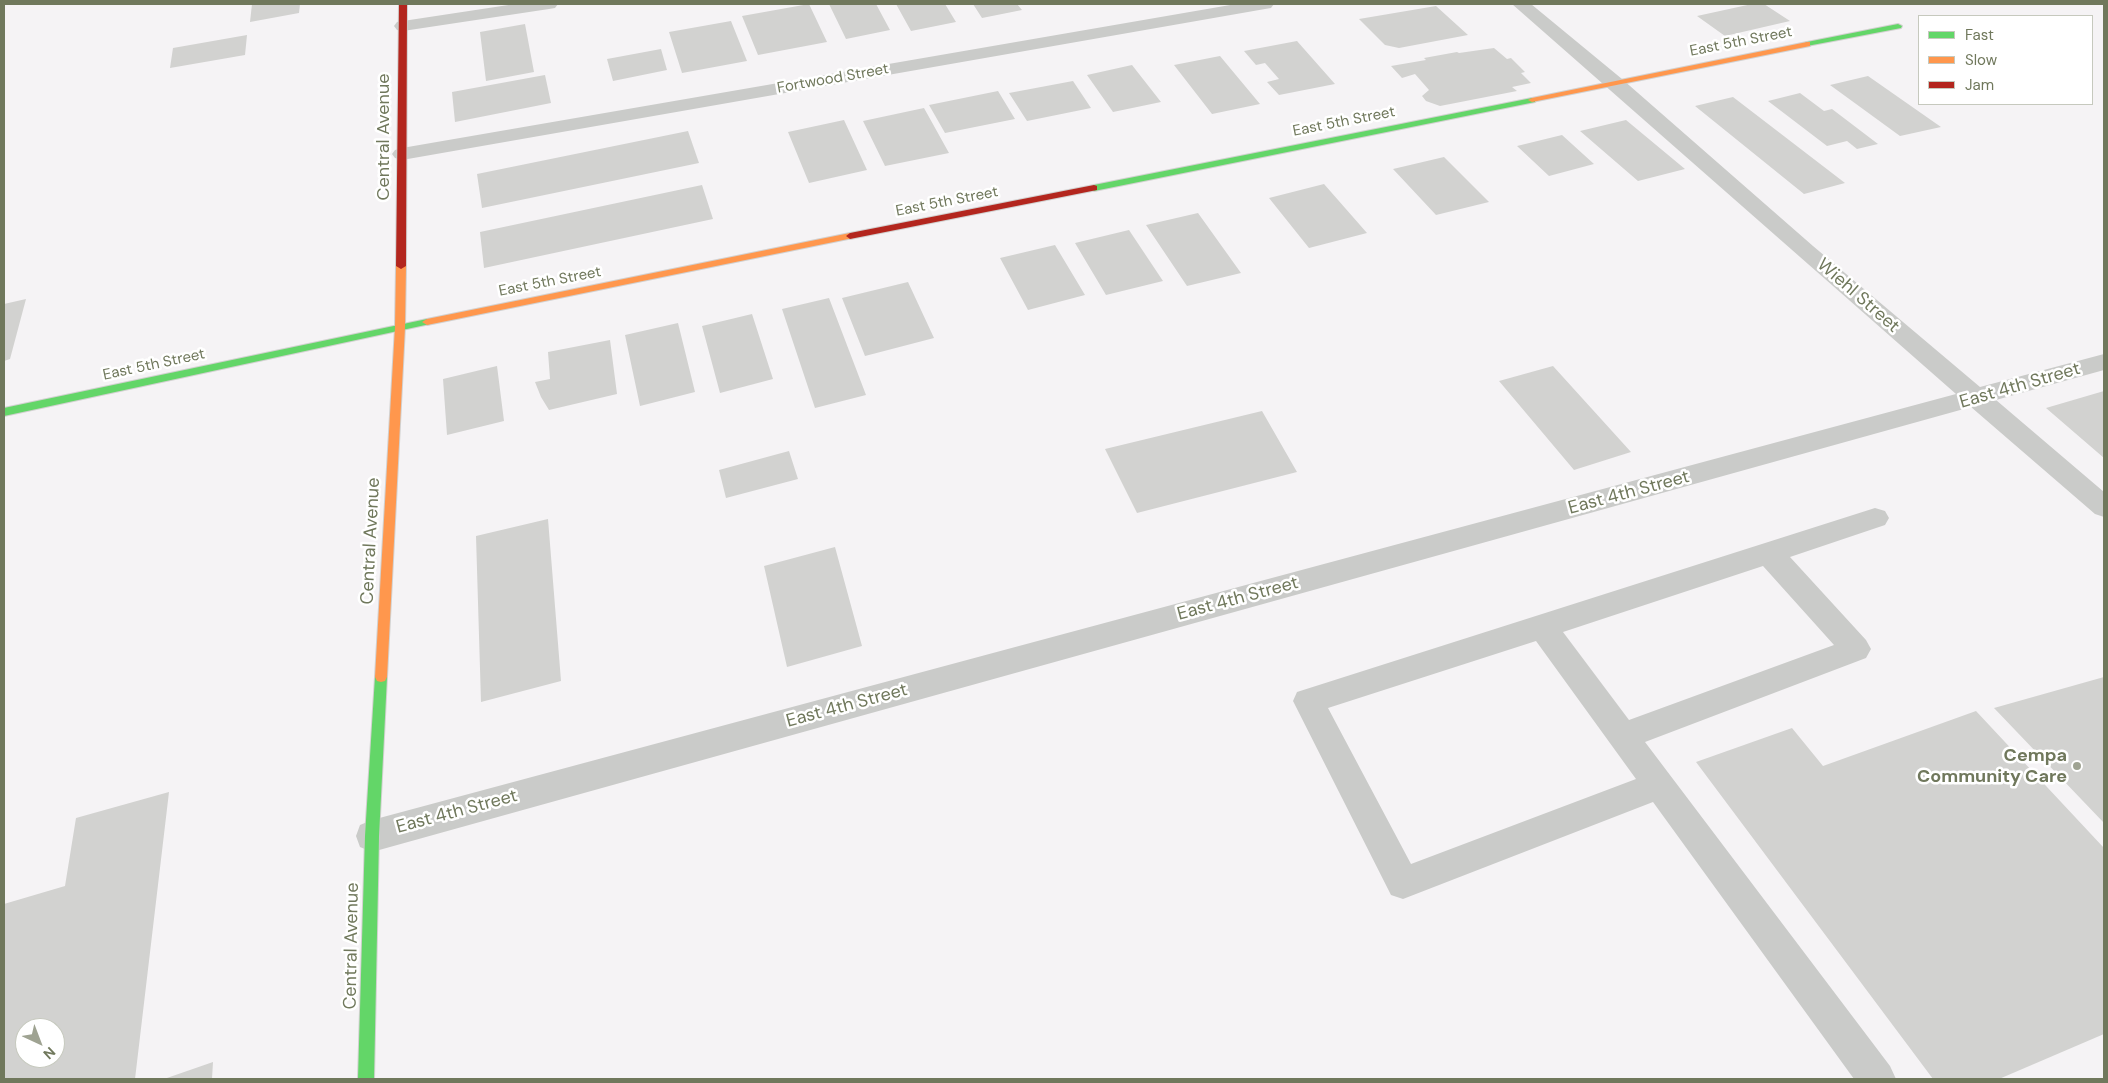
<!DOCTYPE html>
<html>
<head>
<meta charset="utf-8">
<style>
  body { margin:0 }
  #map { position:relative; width:2108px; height:1083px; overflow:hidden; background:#f5f3f5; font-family:"DM Sans",sans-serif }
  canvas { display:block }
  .frame { position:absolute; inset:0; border:5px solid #70785c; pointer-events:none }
  .legend { position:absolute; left:1918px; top:15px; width:175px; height:90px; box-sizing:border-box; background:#fff; border:1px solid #c6c9be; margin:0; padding:6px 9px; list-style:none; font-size:15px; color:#70785c }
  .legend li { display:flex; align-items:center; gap:10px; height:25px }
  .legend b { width:25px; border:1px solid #c6c9be }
  .north { position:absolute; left:15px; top:1018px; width:50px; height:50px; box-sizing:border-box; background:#fff; border:1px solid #c6c9be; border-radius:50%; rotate:137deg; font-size:14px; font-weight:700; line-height:20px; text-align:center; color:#70785c }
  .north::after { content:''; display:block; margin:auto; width:18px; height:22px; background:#9fa392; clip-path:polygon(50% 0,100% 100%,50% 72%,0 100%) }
</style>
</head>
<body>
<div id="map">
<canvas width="2108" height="1083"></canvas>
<div class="frame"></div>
<ul class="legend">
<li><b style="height:6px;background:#63d668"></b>Fast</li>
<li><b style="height:6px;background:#ff974d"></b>Slow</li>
<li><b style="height:6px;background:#b3261e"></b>Jam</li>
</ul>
<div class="north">N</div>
</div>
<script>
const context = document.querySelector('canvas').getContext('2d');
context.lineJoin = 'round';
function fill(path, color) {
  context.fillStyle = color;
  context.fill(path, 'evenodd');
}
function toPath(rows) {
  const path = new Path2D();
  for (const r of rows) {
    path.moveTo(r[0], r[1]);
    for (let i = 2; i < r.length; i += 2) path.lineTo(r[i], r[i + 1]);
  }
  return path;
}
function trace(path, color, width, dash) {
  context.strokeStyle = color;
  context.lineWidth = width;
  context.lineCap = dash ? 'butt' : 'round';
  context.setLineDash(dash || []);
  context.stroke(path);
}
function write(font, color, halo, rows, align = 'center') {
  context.font = font + ' "DM Sans",sans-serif';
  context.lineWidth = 5;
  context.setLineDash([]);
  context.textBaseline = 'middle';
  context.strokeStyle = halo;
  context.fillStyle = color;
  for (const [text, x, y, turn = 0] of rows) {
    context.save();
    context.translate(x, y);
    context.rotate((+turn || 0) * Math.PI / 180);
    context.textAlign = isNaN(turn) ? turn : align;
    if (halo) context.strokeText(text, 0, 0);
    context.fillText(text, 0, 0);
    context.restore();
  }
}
fill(toPath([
  [252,4,300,4,299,13,250,22],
  [809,4,827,42,758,55,742,16],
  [829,4,876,4,890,30,846,39],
  [896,4,945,4,956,22,911,31],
  [973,4,1017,4,1022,10,982,18],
  [1752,4,1764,4,1790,21,1725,36,1697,16],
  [1436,6,1468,35,1399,48,1385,45,1359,19],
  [731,21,747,61,682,73,669,32],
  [525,24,534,72,486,81,480,32],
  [247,35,245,55,170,68,173,48],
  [1297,41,1335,84,1279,95,1267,82,1279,79,1265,63,1256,65,1244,51],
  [1494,48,1507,59,1511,58,1525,72,1521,73,1531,83,1512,87,1517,91,1440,106,1426,101,1422,96,1429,90,1415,74,1402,78,1391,66,1426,60,1424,58,1457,52,1459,53],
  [661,49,667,70,613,81,607,59],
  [1220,56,1260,104,1212,114,1174,65],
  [1132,65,1161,102,1113,112,1087,75],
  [545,75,551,103,455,122,452,92],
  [1868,76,1941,127,1900,136,1830,85],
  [1073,81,1091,108,1027,121,1009,93],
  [998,91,1015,119,945,133,929,105],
  [1800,93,1824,111,1832,109,1878,144,1857,149,1847,141,1827,146,1768,101],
  [1733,97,1845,183,1804,194,1695,106],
  [924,108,949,153,885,166,863,121],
  [844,120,867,170,809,183,788,132],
  [1626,120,1685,169,1638,181,1580,131],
  [688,131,699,163,482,208,477,174],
  [1562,135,1594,164,1549,176,1517,146],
  [1444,157,1489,202,1436,215,1393,169],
  [1324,184,1367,233,1309,248,1269,198],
  [702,185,713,219,484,268,480,232],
  [1198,213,1241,273,1187,286,1146,225],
  [1129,230,1163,281,1106,295,1075,243],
  [1055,245,1085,295,1028,310,1000,258],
  [908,282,934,338,865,356,842,298],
  [829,298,866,395,815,408,782,309],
  [26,299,10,359,4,361,4,304],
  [752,314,773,379,720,393,702,326],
  [678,323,695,392,640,406,625,335],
  [610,340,617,394,549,410,541,397,535,382,550,379,548,352],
  [497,366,504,421,447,435,443,379],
  [1553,366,1631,452,1574,470,1499,381],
  [2104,391,2104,458,2046,408],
  [1262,411,1297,472,1137,513,1105,449],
  [789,451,798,479,726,498,719,470],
  [548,519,561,681,481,702,476,536],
  [835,547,862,646,787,667,764,566],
  [2104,677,2104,823,1994,708],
  [1976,711,2104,848,2104,1034,1999,1079,1933,1079,1696,762,1792,728,1823,766],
  [169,792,135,1079,4,1079,4,904,65,886,76,818],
  [25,1028,55,1028,55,1058,25,1058],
  [213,1062,212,1079,164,1079]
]), '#d2d2d0');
const fast = toPath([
  [1898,24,1902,26,1901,28,1807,46,1803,44,1807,42,1898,24],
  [1532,98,1535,98,1535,102,1094,191,1090,188,1094,185,1532,98],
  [427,319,432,322,430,324,4,416,4,408,427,319],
  [381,672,385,673,387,677,379,836,374,1079,358,1079,365,836,375,677,377,673,381,672]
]);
const slow = toPath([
  [1807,42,1810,42,1810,46,1532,102,1528,100,1532,98,1807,42],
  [850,233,854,236,853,238,427,325,422,322,427,319,850,233],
  [401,263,406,266,405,327,387,677,385,681,381,682,377,681,375,677,395,327,396,266,401,263]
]);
const jam = toPath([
  [399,4,407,4,406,266,401,269,396,266,399,4],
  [1094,185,1097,186,1097,190,850,239,846,236,850,233,1094,185]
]);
trace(fast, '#d2d1d0', 2);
trace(slow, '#d2d1d0', 2);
trace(jam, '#d2d1d0', 2);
fill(toPath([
  [515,4,558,4,555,8,549,9,403,31,397,30,394,26,397,22,403,21,515,4],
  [1875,508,1885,511,1889,518,1885,525,1790,557,1866,640,1871,649,1866,658,1645,742,1890,1066,1896,1079,1854,1079,1653,802,1403,899,1391,895,1293,701,1297,692,1875,508],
  [1763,566,1834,645,1629,720,1563,632,1763,566],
  [1536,641,1636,779,1411,864,1328,708,1536,641]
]), '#cacbc9');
fill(toPath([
  [1236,4,1274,4,1271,8,1265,9,402,160,395,158,392,154,395,150,402,148,1236,4],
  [1512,4,1531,4,1622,79,1813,246,1980,387,2104,354,2104,370,1996,400,2104,492,2104,517,2095,514,1971,407,372,852,360,847,356,836,360,825,372,820,1956,394,1512,4]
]), '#cacbc9');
fill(fast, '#63d668');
fill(slow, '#ff974d');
fill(jam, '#b3261e');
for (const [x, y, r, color] of [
  [2077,766,5,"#9fa392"]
]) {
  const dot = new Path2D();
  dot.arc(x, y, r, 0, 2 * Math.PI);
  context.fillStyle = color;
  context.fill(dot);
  trace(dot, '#fff', 2);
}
write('15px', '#70785c', '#fff', [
  ["East 5th Street",1741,42,-11],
  ["Fortwood Street",833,79,-10],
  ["East 5th Street",1344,122,-11],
  ["East 5th Street",947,202,-11],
  ["East 5th Street",550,282,-11],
  ["East 5th Street",154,365,-12]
]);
write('18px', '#70785c', '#fff', [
  ["Central Avenue",384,137,-90],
  ["Wiehl Street",1858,296,41],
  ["East 4th Street",2020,386,-16],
  ["East 4th Street",1629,493,-15],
  ["Central Avenue",371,541,-87],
  ["East 4th Street",1238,599,-15],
  ["East 4th Street",847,706,-15],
  ["East 4th Street",457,812,-15],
  ["Central Avenue",352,946,-89]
]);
write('bold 18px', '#70785c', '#fff', [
  ["Cempa",2067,756],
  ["Community Care",2067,777]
], 'right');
</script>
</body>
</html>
